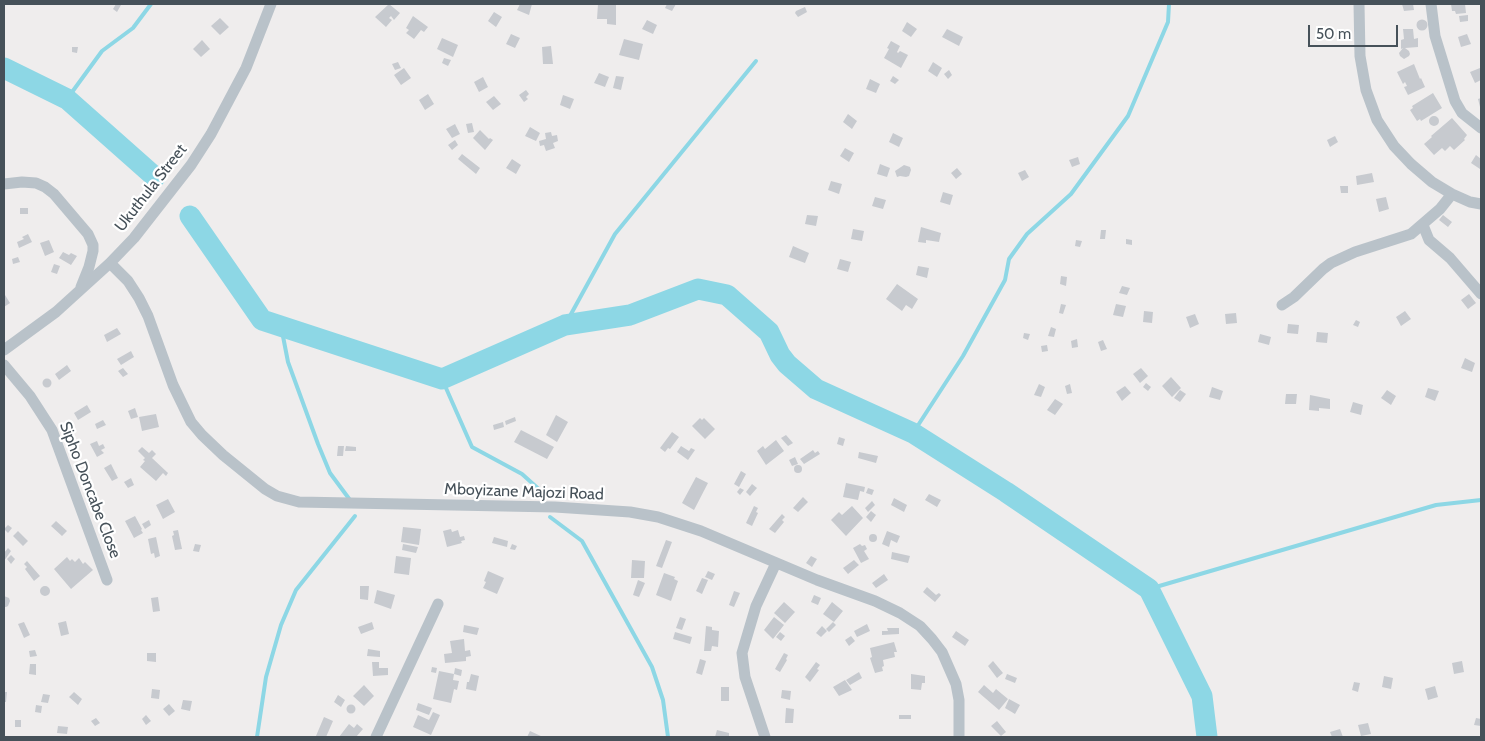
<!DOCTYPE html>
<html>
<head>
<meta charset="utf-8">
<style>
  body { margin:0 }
  #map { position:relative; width:1485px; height:741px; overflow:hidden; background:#efeded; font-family:Cabin,sans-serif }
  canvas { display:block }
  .frame { position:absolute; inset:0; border:5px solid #465159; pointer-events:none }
  .scale { position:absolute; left:1308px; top:25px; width:90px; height:22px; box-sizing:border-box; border:2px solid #465159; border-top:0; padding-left:6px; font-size:15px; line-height:18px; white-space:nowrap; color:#465159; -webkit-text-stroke:4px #fff; paint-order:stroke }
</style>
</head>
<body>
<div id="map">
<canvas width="1485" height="741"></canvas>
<div class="frame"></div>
<div class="scale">50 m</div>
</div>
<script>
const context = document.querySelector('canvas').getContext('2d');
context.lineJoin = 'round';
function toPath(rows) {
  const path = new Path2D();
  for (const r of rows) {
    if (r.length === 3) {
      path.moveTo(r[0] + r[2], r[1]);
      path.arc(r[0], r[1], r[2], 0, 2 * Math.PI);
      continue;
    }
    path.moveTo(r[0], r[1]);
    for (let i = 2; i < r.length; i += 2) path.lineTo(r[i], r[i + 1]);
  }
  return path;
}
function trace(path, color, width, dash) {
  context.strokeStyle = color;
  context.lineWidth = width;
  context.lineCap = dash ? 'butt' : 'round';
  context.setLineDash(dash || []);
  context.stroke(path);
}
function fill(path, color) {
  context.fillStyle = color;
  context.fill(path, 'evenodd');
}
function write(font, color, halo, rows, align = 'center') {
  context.font = font + ' Cabin,sans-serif';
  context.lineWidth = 4.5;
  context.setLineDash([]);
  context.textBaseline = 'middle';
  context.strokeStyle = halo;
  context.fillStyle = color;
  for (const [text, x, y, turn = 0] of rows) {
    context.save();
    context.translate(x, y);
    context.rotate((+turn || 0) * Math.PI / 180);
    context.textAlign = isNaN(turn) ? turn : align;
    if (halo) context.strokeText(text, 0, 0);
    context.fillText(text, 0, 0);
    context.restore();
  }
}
trace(toPath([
  [67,99,102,51,133,28,151,4],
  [565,325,615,234,756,61],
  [281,326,288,362,318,444,330,473,350,500],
  [442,379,472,447,522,474,542,492],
  [913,433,963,356,1005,280,1009,259,1027,234,1071,194,1128,116,1168,22,1169,4],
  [550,517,582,541,652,667,663,700,668,737],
  [1149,589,1436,505,1481,500],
  [257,737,266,677,281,625,296,590,355,516]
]), '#8dd7e5', 4);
trace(toPath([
  [4,68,67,99,155,177],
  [190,216,262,320,442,379,565,325,630,315,698,289,727,295,769,332,780,355,787,364,816,389,913,433,1006,492,1149,589,1202,696,1207,737]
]), '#8dd7e5', 21);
fill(toPath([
  [116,4,121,5,117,12,113,9],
  [389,4,400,13,394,20,391,16,389,18,392,20,386,27,375,17],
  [520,4,532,4,529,15,517,10],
  [598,4,616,4,616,25,607,24,607,19,597,19],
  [667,4,676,4,672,11,665,8],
  [1402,4,1413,4,1414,10,1404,11],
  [1451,4,1465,4,1466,13,1456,14,1455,11,1452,11],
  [805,7,807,12,798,17,795,13,796,11],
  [494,12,502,17,496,27,488,21],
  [1468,15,1468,21,1460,22,1459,16],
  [413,16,428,27,424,32,421,30,414,39,406,33,409,30,406,28],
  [220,18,229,27,220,35,211,26],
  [1422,25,5.5],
  [647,20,657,25,653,34,642,29],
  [907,22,917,29,911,37,902,31],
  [947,29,963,37,959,46,942,37],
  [1403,29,1413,29,1414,39,1418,38,1418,47,1405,48,1409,51,1410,54,1409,56,1404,59,1400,56,1399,53,1403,48,1401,49,1401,40,1404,39],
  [511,34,520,38,515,48,506,44],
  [1467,34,1471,44,1461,47,1458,37],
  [442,38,458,45,453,57,437,49],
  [624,39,643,44,639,60,619,55],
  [202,40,210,49,201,57,193,49],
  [891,41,900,46,897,52,898,53,900,51,908,55,901,68,884,58,889,49,887,48],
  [551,46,553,64,543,64,542,47],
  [72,47,78,47,77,53,72,52],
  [444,58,451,60,448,66,442,63],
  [398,62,401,68,395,70,392,64],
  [933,62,942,68,937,77,928,71],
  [1414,64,1420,79,1421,78,1425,87,1408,95,1404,87,1407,86,1405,82,1403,84,1397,72],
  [404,68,411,78,401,85,394,75],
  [1480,68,1481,80,1475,83,1470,72],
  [949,70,952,75,948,79,944,74],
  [599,73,609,77,605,87,594,83],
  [616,76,624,77,621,90,613,88],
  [893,76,899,80,895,84,890,81],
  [483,77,488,87,479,92,474,82],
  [870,79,880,84,876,93,866,89],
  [526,90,529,94,526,97,528,99,524,102,519,95],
  [1433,93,1442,108,1421,121,1420,119,1417,121,1410,110,1413,108,1412,106],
  [428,94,434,104,425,110,419,100],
  [563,95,574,99,570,109,560,105],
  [494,96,501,104,493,110,486,102],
  [1481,98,1481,111,1478,99],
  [848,114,857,121,852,129,843,122],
  [1434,121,5],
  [1452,118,1467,135,1464,139,1465,140,1454,150,1450,146,1445,151,1442,148,1434,155,1424,144,1432,137,1431,136],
  [472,123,474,132,468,133,466,124],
  [455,124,460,134,452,138,446,129],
  [530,127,540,133,536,141,525,136],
  [480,130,489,139,490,138,493,140,485,150,473,138],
  [551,132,552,136,557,135,558,141,553,143,555,148,546,151,544,145,540,146,539,141,546,139,545,133],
  [893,133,903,138,899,147,889,142],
  [1335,136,1338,142,1330,147,1327,140],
  [455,140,458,145,452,150,448,145],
  [845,148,854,153,849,162,840,156],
  [462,154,480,168,476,174,458,159],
  [1476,155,1481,159,1480,169,1471,163],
  [1078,157,1080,164,1072,167,1069,160],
  [512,159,521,165,516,174,506,168],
  [880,164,890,168,887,177,877,174],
  [904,165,910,167,911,170,909,176,906,177,900,176,897,177,895,171],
  [957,168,962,174,956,179,951,173],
  [1025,170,1029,177,1022,181,1018,173],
  [1372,173,1374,182,1357,185,1356,176],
  [831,181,842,184,839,194,828,190],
  [1340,186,1348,186,1348,193,1341,193],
  [943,192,953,195,950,205,940,202],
  [875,197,886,200,883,209,872,206],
  [1386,197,1389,209,1379,212,1376,199],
  [20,208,28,208,28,214,20,214],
  [807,215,818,216,816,226,805,224],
  [1443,215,1452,222,1448,227,1439,220],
  [921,227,941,233,939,242,926,240,926,243,918,242],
  [853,229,864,231,862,241,851,239],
  [1101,230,1106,230,1105,239,1100,239],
  [28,234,32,242,19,248,17,242,24,239,22,237],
  [1126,239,1132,240,1132,245,1126,244],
  [49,240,54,252,45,256,40,243],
  [1076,240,1082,241,1080,247,1075,246],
  [793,246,809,253,805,263,789,257],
  [63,252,69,255,71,253,77,256,71,265,59,258],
  [18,257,20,262,13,264,12,259],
  [840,259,851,262,848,272,837,269],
  [54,264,60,266,57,274,51,272],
  [918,266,929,268,927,278,916,275],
  [1061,276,1067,277,1066,286,1060,284],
  [897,284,918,299,912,309,906,305,902,311,886,299],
  [1122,286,1130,288,1127,295,1119,293],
  [1469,294,1476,303,1468,309,1461,300],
  [5,295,10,303,4,307,4,296],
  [1061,304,1066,305,1063,314,1059,313],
  [1116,304,1126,306,1123,317,1113,315],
  [1144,311,1153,312,1152,323,1143,322],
  [1405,311,1411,319,1401,326,1396,317],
  [1236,313,1237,323,1226,324,1225,314],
  [1195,314,1199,324,1190,328,1186,317],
  [1356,320,1360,322,1358,327,1353,325],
  [1288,324,1299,325,1298,334,1287,333],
  [1051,327,1056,329,1054,337,1048,336],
  [117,328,121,334,107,342,104,335],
  [1317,332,1328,333,1327,343,1316,342],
  [1024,333,1030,334,1028,340,1023,338],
  [1260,334,1271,337,1269,345,1258,342],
  [1077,339,1078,347,1072,348,1071,341],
  [1103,340,1107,349,1101,351,1098,342],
  [1047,345,1048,351,1042,352,1041,346],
  [131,351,134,357,121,365,117,359],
  [1465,358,1475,363,1472,372,1461,368],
  [67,365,71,371,59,380,55,374],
  [123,368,128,374,123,377,118,371],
  [1141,368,1148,376,1140,383,1133,374],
  [1171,377,1181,388,1172,397,1162,386],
  [47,383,4.5],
  [1146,383,1151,387,1148,391,1143,387],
  [1039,384,1045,387,1041,397,1034,395],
  [1070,384,1072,393,1067,394,1065,386],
  [1125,386,1131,393,1122,401,1116,392],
  [1212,387,1223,391,1220,400,1209,397],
  [1428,388,1439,391,1435,401,1425,397],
  [1180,390,1186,394,1180,402,1174,398],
  [1387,390,1396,396,1391,405,1381,398],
  [1286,394,1297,394,1296,404,1285,404],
  [1310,395,1330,399,1330,409,1319,408,1319,411,1309,410],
  [1055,399,1063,404,1055,415,1047,410],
  [1353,402,1363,405,1361,415,1350,412],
  [87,405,91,412,78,420,74,413],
  [135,408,138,417,131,419,128,411],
  [156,414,159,427,142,431,139,417],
  [556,415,568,422,557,442,546,435],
  [515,417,516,421,506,425,505,421],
  [700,418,702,420,704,418,715,429,705,439,692,426],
  [103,420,106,425,97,429,95,424],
  [503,422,504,427,494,430,493,425],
  [521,430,554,447,547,459,514,442],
  [672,432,679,437,670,449,668,448,665,452,660,448],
  [786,435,793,443,788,446,781,438],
  [839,437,845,439,843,446,837,444],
  [776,440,784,451,766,465,757,451,763,446,765,449],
  [97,441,99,446,103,444,105,448,101,450,104,453,97,457,90,444],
  [338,446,344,446,343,456,337,456],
  [346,446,356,447,356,451,345,451],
  [681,446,689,451,691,448,695,450,688,460,677,452],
  [142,447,149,453,152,450,156,454,152,458,168,473,166,476,163,473,156,481,140,467,145,461,143,460,145,458,138,451],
  [813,450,815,453,818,451,820,454,804,464,800,459],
  [859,452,878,456,876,463,858,458],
  [795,457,798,464,792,466,789,460],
  [111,464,118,478,112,481,104,468],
  [798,469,4],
  [741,471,746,474,739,487,734,484],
  [696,477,708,483,694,510,682,503],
  [131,478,134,485,128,488,124,482],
  [846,483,865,487,864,492,860,491,858,500,843,497],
  [752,484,757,488,750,496,746,492],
  [740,488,744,490,740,495,737,492],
  [868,488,874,490,872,495,866,493],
  [929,494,941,500,937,507,925,500],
  [803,497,808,502,798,512,793,508],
  [894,498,907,505,904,512,891,505],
  [168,499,175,512,163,519,156,505],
  [872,501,875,505,868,512,865,508],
  [754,506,758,508,756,512,758,513,752,526,746,523],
  [852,506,863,518,846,536,831,520,839,512,842,515],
  [871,511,876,515,871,522,866,517],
  [782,514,785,517,782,520,784,522,775,533,769,529],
  [135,516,142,529,141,530,143,533,134,538,125,521],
  [149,520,151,525,145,529,142,524],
  [56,521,67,531,62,536,51,526],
  [8,525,12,528,8,533,4,529],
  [403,527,421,529,419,545,401,542],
  [451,529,452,532,458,530,460,537,464,536,465,540,461,541,462,543,447,547,443,531],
  [178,530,182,549,175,550,172,536,174,535,173,531],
  [18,531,28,541,23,546,13,536],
  [887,531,900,536,897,543,891,540,889,547,882,544],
  [873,538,4],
  [156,537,160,556,155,558,154,553,151,554,148,539],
  [494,537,508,541,507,547,492,543],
  [666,540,672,542,662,568,656,566],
  [195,544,201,545,199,552,193,551],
  [403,544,418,547,416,553,402,550],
  [512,544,517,546,515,550,510,549],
  [860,544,862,546,865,545,867,549,864,551,869,559,861,563,853,548],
  [8,548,11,551,4,561,4,553],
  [892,552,910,556,908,563,891,559],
  [11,555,15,559,11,564,7,559],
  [396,556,411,558,409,575,394,573],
  [811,556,817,559,812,567,806,563],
  [67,557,70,561,72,559,75,562,79,558,83,564,85,562,93,570,71,589,54,569],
  [632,560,645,561,644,578,631,578],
  [854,560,859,565,848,574,843,568],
  [27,561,40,576,34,581,25,569,27,567,24,564],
  [488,571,504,578,497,594,483,588,486,582,484,581],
  [708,571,715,574,712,580,705,577],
  [664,573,675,577,674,579,678,581,671,601,656,595],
  [884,574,888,580,876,588,872,583],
  [702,578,708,580,702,594,696,591],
  [638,580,645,583,639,597,633,595],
  [360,586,369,586,368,600,360,599],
  [45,591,5],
  [927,587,936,595,939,593,941,595,935,602,923,592],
  [377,590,395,595,391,609,374,603],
  [734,591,740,593,734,607,729,605],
  [814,595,821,598,818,605,811,602],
  [4,596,9,598,10,601,8,606,6,607,4,607],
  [158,597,160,611,153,612,151,598],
  [784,602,795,612,785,623,774,613],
  [832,602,843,611,834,622,823,614],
  [680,617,686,619,682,630,676,628],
  [774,617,784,625,773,639,764,630],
  [66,621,69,634,61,636,58,623],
  [24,622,30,635,24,638,18,624],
  [372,622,374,629,361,634,358,627],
  [833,622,836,625,829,632,826,629],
  [867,624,870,631,857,637,854,631],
  [464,625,479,628,477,635,463,632],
  [706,626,712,627,712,630,719,631,718,647,712,646,711,651,704,651],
  [822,626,827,631,821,637,816,633],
  [887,628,899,628,899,634,882,635,882,631,888,631],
  [956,631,969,640,965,646,952,637],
  [675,632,692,637,690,644,673,639],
  [780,632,785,636,781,641,776,637],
  [851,636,855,641,849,646,845,640],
  [464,639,465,651,470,650,471,656,466,657,466,661,445,663,444,654,452,653,450,641],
  [894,642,897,652,894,652,895,657,883,660,884,666,882,667,883,671,875,673,870,658,872,657,870,648],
  [368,649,380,651,380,657,367,656],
  [35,650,37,656,30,657,29,651],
  [147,653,156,653,156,662,147,661],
  [784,653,788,655,786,659,787,660,780,672,775,669],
  [700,659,706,661,702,675,696,673],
  [993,661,1003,673,997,678,988,666],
  [1462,661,1464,672,1454,674,1452,663],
  [372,662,379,662,379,668,388,668,388,675,373,676],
  [816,662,820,665,817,669,819,670,810,682,805,677],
  [30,664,36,664,36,675,29,674],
  [432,667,437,668,436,673,431,672],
  [455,668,462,670,461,676,454,674],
  [439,671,454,674,453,680,459,681,457,690,454,689,451,703,433,699],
  [859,672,862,678,850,685,846,680],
  [471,674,479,676,476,691,466,689,467,682,469,682],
  [911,674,925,676,925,683,922,683,921,690,911,689],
  [1007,674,1017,678,1015,683,1005,679],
  [1384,676,1393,678,1391,689,1382,687],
  [845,680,852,690,839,696,833,687],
  [1354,682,1360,683,1358,692,1352,690],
  [364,685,374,696,364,706,353,696],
  [984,685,993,693,996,689,1008,699,999,710,978,692],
  [1435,686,1438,697,1428,700,1425,689],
  [721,687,729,687,729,701,721,701],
  [152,689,160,690,159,699,151,698],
  [782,690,791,691,790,700,781,698],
  [4,692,7,692,6,702,4,702],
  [74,692,82,699,78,705,69,697],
  [43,694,50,695,48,703,41,702],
  [338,695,345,700,341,707,334,702],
  [1009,699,1020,705,1015,714,1005,708],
  [183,700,192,701,190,711,181,709],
  [418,703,432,708,429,715,416,710],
  [169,704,175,711,169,716,163,709],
  [351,709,4.5],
  [36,705,42,706,41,713,35,712],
  [786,708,794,709,793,723,785,723],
  [433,712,440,715,431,735,413,727,418,715,429,720],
  [146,715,151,721,146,725,142,719],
  [899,715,911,715,911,719,899,719],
  [324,717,333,721,326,737,319,737,316,736],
  [96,718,100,723,95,726,91,721],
  [1476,718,1481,719,1481,726,1474,725],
  [15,720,21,720,21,727,15,727],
  [997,721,1006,732,1001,736,991,726],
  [1368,723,1371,734,1361,736,1358,725],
  [349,724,354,728,357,724,363,729,356,737,339,737],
  [58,726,68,727,67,734,57,733],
  [1340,729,1343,737,1332,737,1330,732],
  [717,730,729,733,729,737,715,737],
  [530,731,543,737,527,737]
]), '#c7cacf');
trace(toPath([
  [1359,4,1360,56,1366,90,1377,120,1394,146,1411,164,1432,182,1452,194,1470,202,1481,204],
  [1431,4,1435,36,1455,101,1462,113,1481,128],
  [4,184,22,182,36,183,45,187,54,194,88,234,93,245,93,251,89,267,81,287],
  [1423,225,1429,240,1450,258,1481,294],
  [110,263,128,281,139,298,148,316,173,385,191,422,202,435,223,455,265,489,277,496,299,502,555,507,630,512,658,517,701,531,817,580,875,601,900,613,920,626,932,639,942,652,956,684,959,700,959,737],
  [1282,305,1294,297,1323,269,1331,263,1355,252,1411,234,1440,209,1452,194],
  [4,350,56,312,110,263,134,238,191,165,211,134,246,68,271,4],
  [4,365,30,396,52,430,107,580],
  [376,737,438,604],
  [765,737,745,677,742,653,756,606,776,563]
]), '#b9c2c9', 11);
write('16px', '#465159', '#fff', [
  ["Ukuthula Street",151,188,-52],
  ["Sipho Doncabe Close",90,490,69],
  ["Mboyizane Majozi Road",524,492,2]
]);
</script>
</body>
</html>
